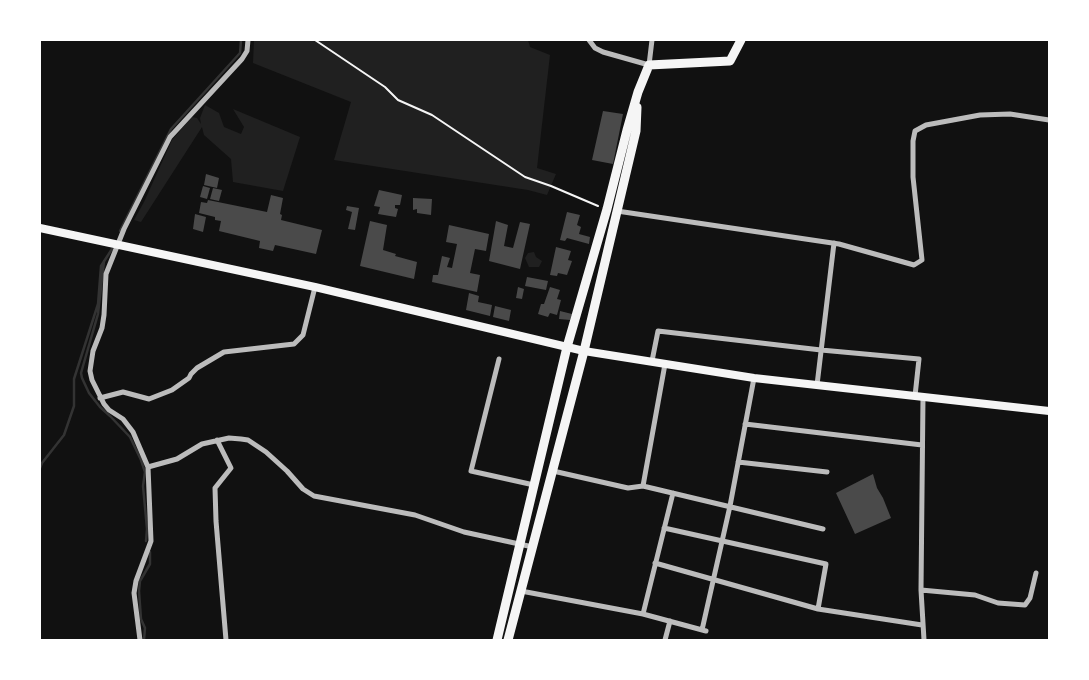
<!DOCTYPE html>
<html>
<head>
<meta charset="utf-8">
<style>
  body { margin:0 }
  #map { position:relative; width:1089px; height:680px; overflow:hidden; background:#111; font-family:"Noto Sans",sans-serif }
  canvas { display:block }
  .frame { position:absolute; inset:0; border:41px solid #fff; pointer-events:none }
</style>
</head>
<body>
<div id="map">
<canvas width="1089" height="680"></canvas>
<div class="frame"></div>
</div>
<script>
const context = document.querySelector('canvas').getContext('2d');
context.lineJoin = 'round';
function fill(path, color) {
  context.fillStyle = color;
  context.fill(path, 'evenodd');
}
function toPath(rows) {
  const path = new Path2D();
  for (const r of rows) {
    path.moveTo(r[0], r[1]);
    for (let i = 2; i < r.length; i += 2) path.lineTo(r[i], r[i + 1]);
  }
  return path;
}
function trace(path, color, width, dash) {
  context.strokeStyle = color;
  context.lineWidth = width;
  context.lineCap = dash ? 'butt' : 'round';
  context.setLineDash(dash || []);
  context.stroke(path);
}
fill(toPath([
  [254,40,528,40,530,47,550,55,537,168,556,174,547,195,528,190,334,160,351,102,253,63],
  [205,105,219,113,224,127,241,134,244,127,233,109,300,137,283,191,233,182,231,159,204,135,202,127,141,222,134,220,144,202,172,140,192,117,197,118,201,124,200,118],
  [534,252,536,257,542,261,539,267,529,267,525,258,528,253]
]), '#202020');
trace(toPath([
  [120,231,171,129,240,53,241,40],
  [104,261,98,314,81,373,82,378,89,393,100,407,110,416,130,437,141,460,145,472,143,486,147,529,146,541],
  [40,468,42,463,64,435,74,406,74,379,98,304,101,266,112,249],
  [144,640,145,628,141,619,139,591,140,581,150,564,150,552]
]), '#333', 2.5);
fill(toPath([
  [603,111,623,114,613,164,592,160],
  [206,174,219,178,217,188,204,185],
  [203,186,210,188,207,199,200,197],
  [213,188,222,190,219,201,210,199],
  [379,190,402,195,400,205,395,205,395,208,398,209,396,217,378,214,380,207,374,206],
  [271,195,283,198,280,214,282,215,281,220,322,230,316,254,275,245,273,251,259,248,260,241,219,231,221,221,215,220,215,217,199,213,201,202,207,203,208,200,267,212],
  [413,198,432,199,431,215,417,213,417,209,413,210],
  [347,206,359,208,355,230,348,229,352,212,346,210],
  [567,212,580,215,577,225,581,227,579,234,590,237,589,244,567,238,565,241,560,240],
  [195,214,206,217,203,232,193,229],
  [370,221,387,225,383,250,396,254,395,256,417,262,414,279,360,266],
  [496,221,508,225,504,246,513,248,520,222,530,224,520,269,489,261],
  [449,225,489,234,486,251,475,249,470,273,480,275,477,292,432,282,433,275,438,275,442,256,450,258,447,267,452,268,457,244,446,242],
  [556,247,571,251,568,260,572,261,567,275,558,273,557,276,550,275],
  [527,277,548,281,546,290,525,286],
  [518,287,524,289,522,299,516,298],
  [550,287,560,290,557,299,561,300,557,315,550,313,548,317,538,314,541,304,544,304],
  [469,293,479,296,478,302,492,305,490,316,466,310],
  [495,306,511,310,509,321,493,317],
  [560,311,572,314,570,320,559,319],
  [873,474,877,488,883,498,891,518,855,534,836,493]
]), '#4a4a4a');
trace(toPath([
  [315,40,385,87,398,100,432,115,525,177,551,186,598,206]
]), '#f5f5f5', 2);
trace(toPath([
  [589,40,595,48,603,52,649,65,652,40],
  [617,211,839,244,914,265,922,260,913,177,913,141,915,131,926,125,980,115,1010,114,1049,120],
  [499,359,471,471,534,485],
  [652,361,658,331,821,350,919,359,915,396],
  [665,364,643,486,823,529],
  [817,385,834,243],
  [923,397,921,590,924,640],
  [100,398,123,392,149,399,172,390,189,378,191,374,197,368,224,352,294,344,303,335,315,287],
  [745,424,922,445],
  [217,440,231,468,215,488,216,521,226,640],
  [738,462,827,472],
  [148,467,177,459,202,444,229,438,241,439,248,440,266,452,287,471,303,489,314,496,415,515,464,532,533,547],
  [553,471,628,488,643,486],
  [655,563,818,609,826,564,664,528],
  [921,590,975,595,998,603,1025,605,1030,598,1036,573],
  [521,591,643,614,706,631],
  [818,609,922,625],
  [643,614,673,493],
  [702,630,730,506,754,378],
  [140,640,134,593,136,581,151,541,148,467,133,432,123,419,109,410,104,404,92,380,90,371,93,351,102,328,104,315,106,274,124,229,170,137,242,59,247,51,248,40],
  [665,640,670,621]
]), '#bcbcbc', 5);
trace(toPath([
  [40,228,315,287,584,351,754,378,1049,411]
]), '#f5f5f5', 8);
trace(toPath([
  [497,640,567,347,607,209,627,130,638,92,649,65,730,61,741,40],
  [508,640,584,351,636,131,637,107]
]), '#f5f5f5', 9);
</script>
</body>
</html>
